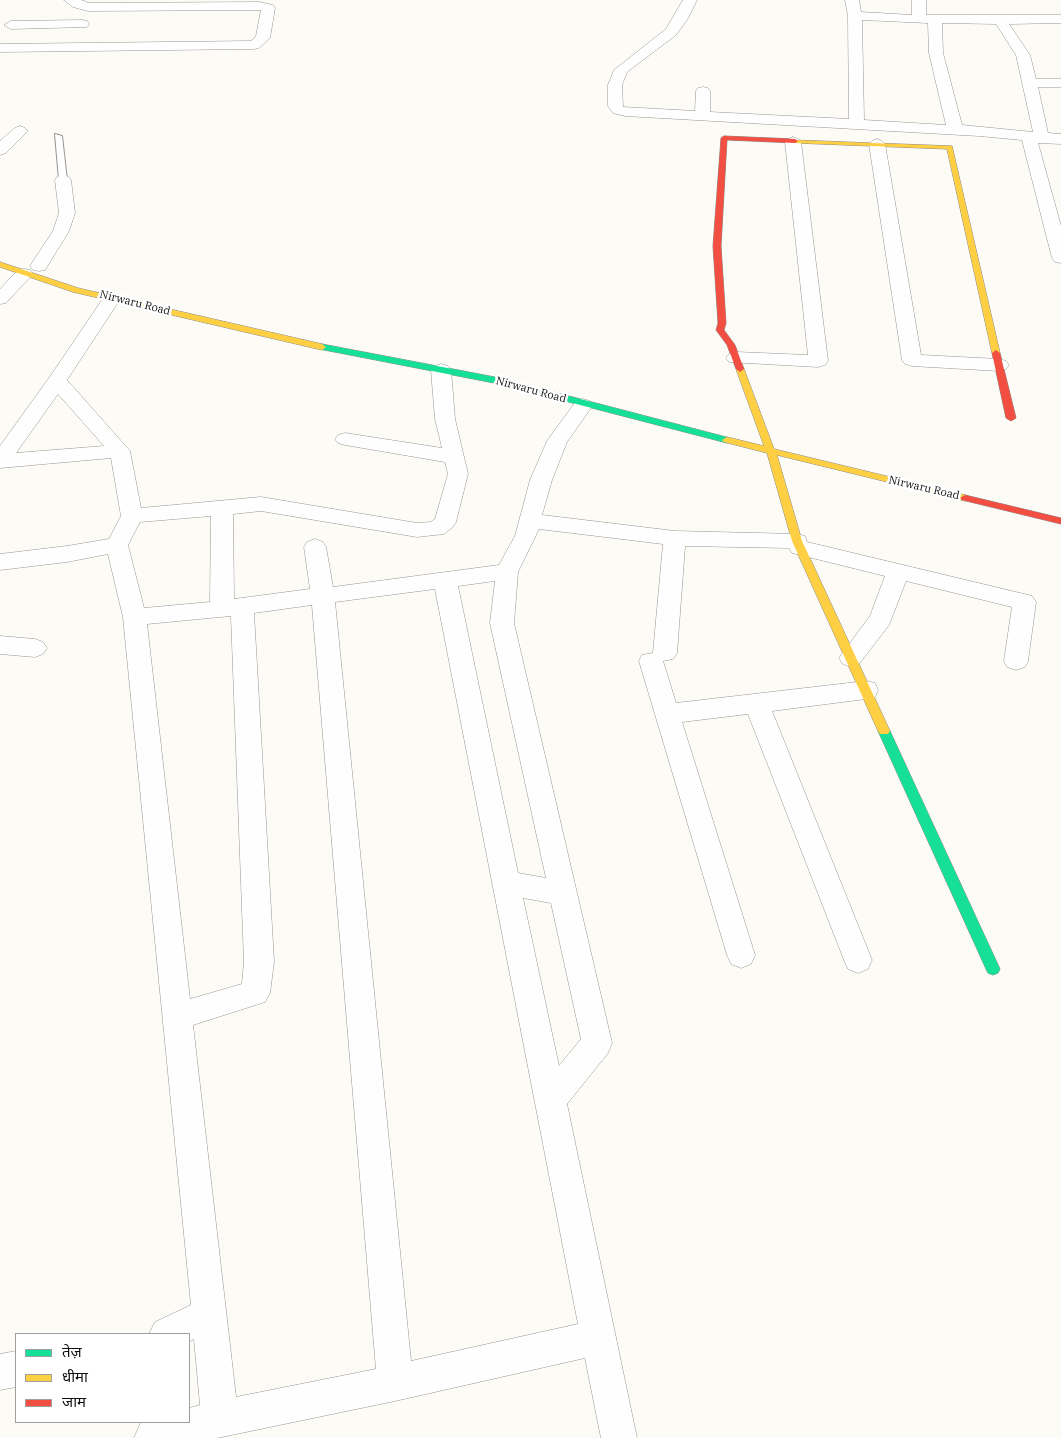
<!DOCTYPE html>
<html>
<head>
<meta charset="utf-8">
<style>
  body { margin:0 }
  #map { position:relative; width:1061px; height:1438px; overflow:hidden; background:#fcfbf5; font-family:"IBM Plex Serif","Noto Sans Devanagari",serif }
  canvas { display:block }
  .legend { position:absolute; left:15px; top:1333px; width:175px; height:90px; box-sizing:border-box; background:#fff; border:1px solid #9f9f9f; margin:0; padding:6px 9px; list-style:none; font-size:15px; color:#0f0f0f }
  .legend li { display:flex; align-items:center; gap:10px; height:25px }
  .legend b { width:25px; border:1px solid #9f9f9f }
</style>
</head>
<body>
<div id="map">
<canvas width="1061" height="1438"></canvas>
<ul class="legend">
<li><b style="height:6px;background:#16e098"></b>तेज़</li>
<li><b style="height:6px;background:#ffcf43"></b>धीमा</li>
<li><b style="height:6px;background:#f24e42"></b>जाम</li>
</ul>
</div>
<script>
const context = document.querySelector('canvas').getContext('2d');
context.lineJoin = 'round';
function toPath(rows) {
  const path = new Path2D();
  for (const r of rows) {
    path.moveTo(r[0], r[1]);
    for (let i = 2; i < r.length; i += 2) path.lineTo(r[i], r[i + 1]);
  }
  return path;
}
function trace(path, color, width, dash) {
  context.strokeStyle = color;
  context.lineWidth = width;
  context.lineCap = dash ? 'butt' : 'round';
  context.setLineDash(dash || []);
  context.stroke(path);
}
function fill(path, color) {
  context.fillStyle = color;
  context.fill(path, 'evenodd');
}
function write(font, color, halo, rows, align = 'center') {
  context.font = font + ' "IBM Plex Serif",serif';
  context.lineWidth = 5;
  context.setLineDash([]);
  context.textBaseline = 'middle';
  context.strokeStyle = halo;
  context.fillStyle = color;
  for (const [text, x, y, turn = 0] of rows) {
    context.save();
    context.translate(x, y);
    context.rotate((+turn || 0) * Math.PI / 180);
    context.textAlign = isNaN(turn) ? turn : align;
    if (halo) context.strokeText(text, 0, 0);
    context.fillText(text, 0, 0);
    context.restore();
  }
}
const lane = toPath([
  [55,134,62,136,67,180,63,182,59,180,55,134]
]);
const street = toPath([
  [64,0,81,0,89,3,259,2,273,5,275,8,270,38,259,48,254,49,0,52,0,44,251,41,256,36,261,10,88,11,73,7,64,0],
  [683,0,697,0,687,20,676,35,627,72,622,85,623,107,695,111,696,91,698,88,703,87,708,88,710,91,710,112,849,119,848,16,845,0,859,0,861,12,912,15,912,0,926,0,926,15,1061,15,1061,23,1009,24,1030,55,1036,79,1061,79,1061,87,1038,87,1048,133,1061,134,1061,144,1038,143,1061,226,1061,263,1055,262,1052,258,1022,140,979,136,625,116,613,113,608,106,608,85,614,70,666,29,683,0],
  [862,20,928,23,929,53,946,125,864,120,862,20],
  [942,23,996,24,1016,55,1033,132,962,125,943,53,942,23],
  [82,20,87,21,89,24,87,27,11,29,4,25,11,21,82,20],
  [20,126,25,128,28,131,6,153,0,155,0,141,15,128,20,126],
  [793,137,798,139,801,142,828,361,825,365,818,367,729,362,726,358,729,354,736,352,808,355,785,142,788,139,793,137],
  [877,139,882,141,885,144,921,355,999,359,1006,361,1009,365,1006,369,999,371,912,366,905,364,902,360,869,144,872,141,877,139],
  [63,175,69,177,71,180,75,213,69,231,45,270,39,271,33,270,30,266,53,231,59,213,55,180,57,177,63,175],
  [24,269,30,270,33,274,6,303,0,304,0,289,18,270,24,269],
  [112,293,118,294,121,298,67,380,130,451,141,508,261,497,417,523,431,522,435,519,448,474,445,462,345,445,338,443,335,439,338,435,345,433,442,448,435,419,431,370,434,366,441,364,448,366,451,370,455,419,468,474,456,522,453,527,444,534,417,537,261,511,233,514,234,599,310,589,304,547,307,542,315,539,323,542,326,547,333,587,499,565,515,536,530,480,547,441,576,401,583,399,590,401,593,405,567,442,552,480,542,515,675,531,797,534,805,536,807,542,1024,594,1032,596,1036,602,1028,661,1025,667,1016,670,1007,667,1004,661,1012,607,906,581,889,625,859,664,851,667,843,664,839,658,870,616,885,576,792,553,789,548,685,546,677,653,673,659,663,661,676,703,866,681,875,683,878,690,875,697,866,699,772,711,872,960,868,969,858,973,848,969,844,960,748,714,682,722,755,955,751,964,741,968,731,964,727,955,639,661,642,655,653,653,663,544,539,529,518,572,514,623,612,1043,608,1053,567,1104,637,1438,601,1438,585,1358,395,1401,217,1438,134,1438,141,1422,189,1422,189,1408,200,1405,194,1339,189,1342,189,1334,149,1334,155,1322,191,1305,123,617,108,554,67,562,0,570,0,554,67,546,109,539,121,516,111,458,0,468,0,446,49,378,106,294,112,293],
  [58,394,104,446,16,453,58,394],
  [211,516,210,602,144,608,128,545,140,522,211,516],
  [495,581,490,623,546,878,518,873,458,586,495,581],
  [435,589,578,1324,411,1361,335,602,435,589],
  [312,605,376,1369,236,1397,193,1025,265,1002,270,993,274,962,254,613,312,605],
  [231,616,244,962,242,984,190,999,147,624,231,616],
  [523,898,551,903,581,1039,559,1066,523,898],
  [0,636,35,639,43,642,47,648,43,654,35,657,0,654,0,636],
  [16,1351,16,1387,0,1390,0,1354,16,1351]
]);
const fast = toPath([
  [322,344,500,378,730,438,732,440,727,443,499,384,319,349,318,347,322,344],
  [884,727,888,728,890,731,1000,969,998,973,993,975,988,973,986,969,878,731,880,728,884,727]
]);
const slow = toPath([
  [793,140,952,146,1000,353,999,355,996,356,992,353,947,149,795,143,793,142,793,140],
  [0,262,78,288,322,344,326,347,322,350,73,292,0,267,0,262],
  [740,366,744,369,774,449,965,495,970,498,965,501,777,455,802,541,890,731,888,734,880,734,878,731,792,541,767,453,724,442,722,440,727,437,764,446,736,369,740,366]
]);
const jam = toPath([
  [724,136,795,139,798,141,795,143,727,140,721,246,726,323,724,330,735,345,744,369,740,372,736,369,727,345,716,330,718,323,713,246,721,138,724,136],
  [996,350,1000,353,1016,418,1011,421,1006,418,992,353,996,350],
  [965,495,1061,518,1061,524,962,500,960,498,965,495]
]);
trace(lane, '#969593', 2);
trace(street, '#969593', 1);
trace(fast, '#8c8c89', 1);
trace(slow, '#8c8c89', 1);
trace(jam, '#8c8c89', 1);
fill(lane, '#fffefe');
fill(street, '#fffefe');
fill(fast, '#16e098');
fill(slow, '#ffcf43');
fill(jam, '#f24e42');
write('11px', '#0f0f0f', '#fff', [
  ["Nirwaru Road",135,303,14],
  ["Nirwaru Road",531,390,15],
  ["Nirwaru Road",924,488,13]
]);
</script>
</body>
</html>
